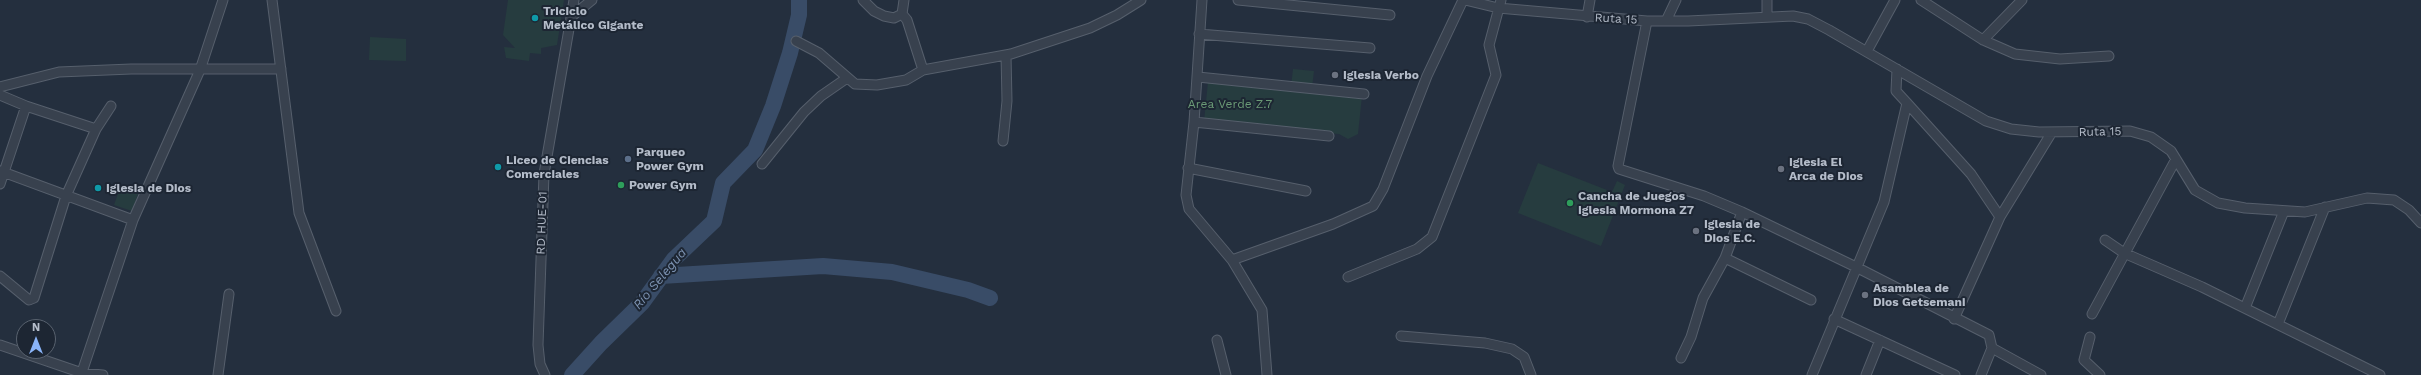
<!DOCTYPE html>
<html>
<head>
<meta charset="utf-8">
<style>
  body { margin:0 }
  #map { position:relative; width:2421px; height:375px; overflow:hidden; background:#242f3e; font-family:"Work Sans",sans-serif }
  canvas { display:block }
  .north { position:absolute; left:16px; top:319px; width:40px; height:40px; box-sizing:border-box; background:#1d2633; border:1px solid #59626f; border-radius:50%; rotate:0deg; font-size:11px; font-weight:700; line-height:16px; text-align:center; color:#b4bcc9 }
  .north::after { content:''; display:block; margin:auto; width:14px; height:18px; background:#8ab4f8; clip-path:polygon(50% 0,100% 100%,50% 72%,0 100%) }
</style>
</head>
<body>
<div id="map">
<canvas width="2421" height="375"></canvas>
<div class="north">N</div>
</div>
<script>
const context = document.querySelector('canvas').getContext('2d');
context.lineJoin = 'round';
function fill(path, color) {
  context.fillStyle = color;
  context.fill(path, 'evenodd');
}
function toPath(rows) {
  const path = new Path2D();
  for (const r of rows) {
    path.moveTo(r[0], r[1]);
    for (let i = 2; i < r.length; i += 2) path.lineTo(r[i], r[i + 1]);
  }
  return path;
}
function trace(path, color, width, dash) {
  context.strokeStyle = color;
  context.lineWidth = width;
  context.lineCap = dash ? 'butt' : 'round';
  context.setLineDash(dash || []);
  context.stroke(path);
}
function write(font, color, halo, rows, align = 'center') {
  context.font = font + ' "Work Sans",sans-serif';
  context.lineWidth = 4;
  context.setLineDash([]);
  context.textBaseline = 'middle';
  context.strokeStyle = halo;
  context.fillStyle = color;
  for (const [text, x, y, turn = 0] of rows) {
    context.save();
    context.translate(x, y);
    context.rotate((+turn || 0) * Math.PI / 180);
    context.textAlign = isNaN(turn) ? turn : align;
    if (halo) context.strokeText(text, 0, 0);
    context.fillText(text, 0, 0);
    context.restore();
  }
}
fill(toPath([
  [508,0,564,0,557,45,541,48,541,54,530,53,529,61,506,58,504,47,515,48,503,35],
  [370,37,406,39,406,61,369,60],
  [1293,69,1314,71,1312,88,1291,86],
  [1208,82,1362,96,1358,134,1348,139,1339,134,1204,122],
  [1538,163,1612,192,1617,181,1625,185,1601,246,1518,213],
  [121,185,139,191,132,211,114,205]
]), '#263c3f');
trace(toPath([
  [661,276,823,266,892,272,968,290,990,298],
  [572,375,601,343,642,303,674,259,714,221,723,183,755,150,773,106,790,53,799,15,799,0]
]), '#394c67', 16);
const minor = toPath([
  [272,0,299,213,336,311],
  [863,0,874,11,884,16,894,18,902,14,904,0],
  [1202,0,1194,122,1186,195,1189,209,1232,260,1262,310,1267,375],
  [1238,0,1390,15],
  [1465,0,1498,8,1647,21,1688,21,1793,16,1808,19,1829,30,1986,121,2011,129,2039,132,2130,131,2151,137,2171,151,2195,190,2218,203,2245,208,2305,212,2367,198,2394,200,2409,210,2421,223],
  [1767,0,1767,16],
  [1921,0,1983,40,2015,54,2060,59,2109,56],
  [902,14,907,20,923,70],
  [571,17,592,0],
  [1587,17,1590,0],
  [1647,21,1618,166,1619,169,1704,196,1742,212,1856,267,1989,335,1992,348,1981,375],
  [1666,21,1676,0],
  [1199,34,1370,48],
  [1983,40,2022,0],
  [796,41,819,53,855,84,877,85,906,80,923,70,1011,54,1090,28,1117,15,1141,0],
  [1867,51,1895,0],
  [1198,77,1364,94],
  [0,87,59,72,131,69,281,69],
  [0,95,26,106,96,129],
  [1907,103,1971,174,2000,217],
  [1194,122,1329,136],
  [1003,141,1007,101,1006,55],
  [762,164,804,112,821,96,847,78],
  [1188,168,1306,191],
  [0,171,133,220],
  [0,184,26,106],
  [2105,240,2124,253,2202,287,2380,375],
  [1725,258,1811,300],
  [1232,260,1333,224,1373,206,1383,189,1427,76,1463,0],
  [0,276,29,300,34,298,66,196,96,129,111,106],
  [1348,277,1417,249,1432,237,1496,75,1489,45,1501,0],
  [2245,308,2284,211],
  [2092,314,2176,159],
  [1834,319,1955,375],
  [1954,319,2000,217,2052,132],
  [2278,324,2325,207],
  [1401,336,1485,343,1512,349,1524,357,1531,375],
  [2090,337,2084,360,2100,375],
  [1217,340,1226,375],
  [0,345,82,373,103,375],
  [1992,348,2041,375],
  [1681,358,1691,337,1703,298,1725,258,1742,212],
  [81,375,133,220,200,70,223,0],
  [218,375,229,294],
  [545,375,540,364,538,345,544,174,574,0],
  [1812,375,1884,202,1907,103,1896,91,1897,69],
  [1866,375,1880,340]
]);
trace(minor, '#565f6c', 11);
trace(minor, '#38414e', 9);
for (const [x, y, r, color] of [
  [535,18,4,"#0f9aa8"],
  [1335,75,4,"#6b7280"],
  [628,159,4,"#5c6f8a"],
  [498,167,4,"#0f9aa8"],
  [1781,169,4,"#6b7280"],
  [621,185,4,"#2e9e5b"],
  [98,188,4,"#0f9aa8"],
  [1570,203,4,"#2e9e5b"],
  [1696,231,4,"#6b7280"],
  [1865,295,4,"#6b7280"]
]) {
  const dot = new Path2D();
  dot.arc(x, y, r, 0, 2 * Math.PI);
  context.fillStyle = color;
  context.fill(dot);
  trace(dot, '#1d2633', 1.5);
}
write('bold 12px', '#b4bcc9', '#1d2633', [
  ["Triciclo",543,11],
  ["Metálico Gigante",543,25],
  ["Iglesia Verbo",1343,75],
  ["Parqueo",636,152],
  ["Power Gym",636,166],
  ["Liceo de Ciencias",506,160],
  ["Comerciales",506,174],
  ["Iglesia El",1789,162],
  ["Arca de Dios",1789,176],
  ["Power Gym",629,185],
  ["Iglesia de Dios",106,188],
  ["Cancha de Juegos",1578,196],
  ["Iglesia Mormona Z7",1578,210],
  ["Iglesia de",1704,224],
  ["Dios E.C.",1704,238],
  ["Asamblea de",1873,288],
  ["Dios Getsemani",1873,302]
], 'left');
write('12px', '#b4bcc9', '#1d2633', [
  ["Ruta 15",1616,19,3],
  ["Ruta 15",2100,132,-1],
  ["RD HUE-01",542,223,-88]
]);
write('12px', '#6b9a76', '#1d2633', [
  ["Area Verde Z.7",1230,104]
]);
write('italic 13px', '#7c92b1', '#1d2633', [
  ["Río Selegua",660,279,-50]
]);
</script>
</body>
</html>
